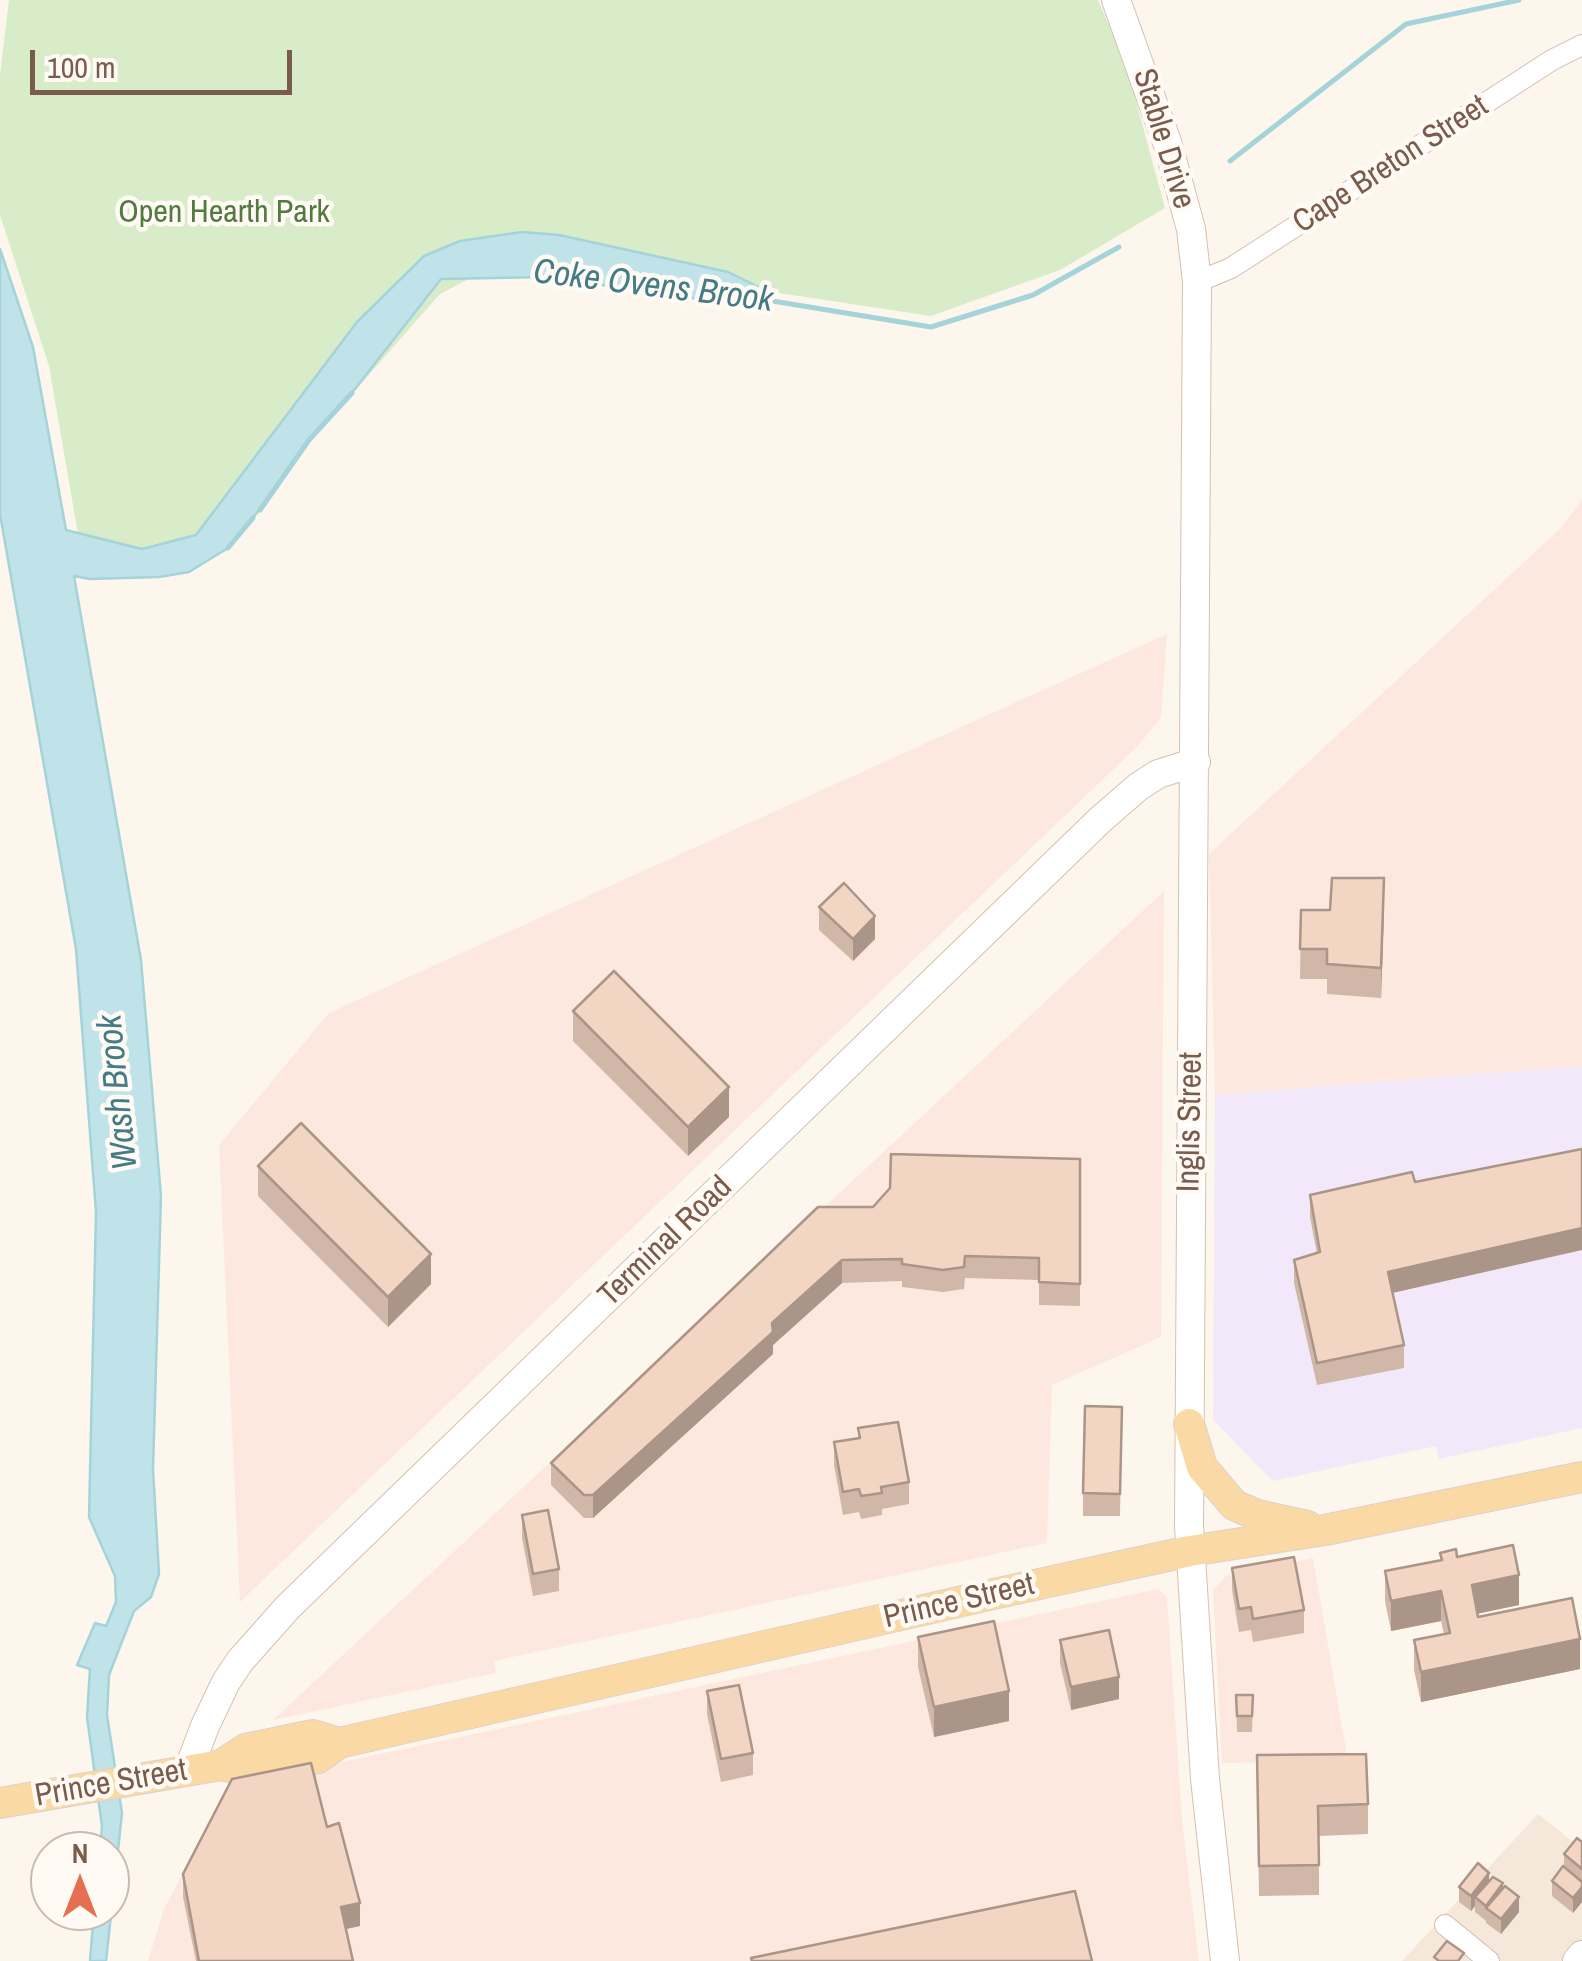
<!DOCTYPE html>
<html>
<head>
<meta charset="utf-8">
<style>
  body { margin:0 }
  #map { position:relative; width:1582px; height:1961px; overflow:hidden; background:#fdf6ec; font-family:"Archivo Narrow",sans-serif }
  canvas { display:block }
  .north { position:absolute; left:30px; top:1831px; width:100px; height:100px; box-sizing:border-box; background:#fffaf3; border:2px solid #cabbb1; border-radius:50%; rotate:0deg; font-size:28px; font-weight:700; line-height:40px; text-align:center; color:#7a5c4d }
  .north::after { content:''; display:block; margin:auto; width:35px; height:45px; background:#e76f51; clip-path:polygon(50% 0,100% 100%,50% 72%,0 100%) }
  .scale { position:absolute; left:30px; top:50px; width:262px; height:45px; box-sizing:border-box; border:5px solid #7a5c4d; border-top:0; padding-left:12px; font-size:30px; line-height:35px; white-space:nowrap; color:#7a5c4d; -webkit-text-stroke:8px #fffaf3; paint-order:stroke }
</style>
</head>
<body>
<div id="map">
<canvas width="1582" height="1961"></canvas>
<div class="north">N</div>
<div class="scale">100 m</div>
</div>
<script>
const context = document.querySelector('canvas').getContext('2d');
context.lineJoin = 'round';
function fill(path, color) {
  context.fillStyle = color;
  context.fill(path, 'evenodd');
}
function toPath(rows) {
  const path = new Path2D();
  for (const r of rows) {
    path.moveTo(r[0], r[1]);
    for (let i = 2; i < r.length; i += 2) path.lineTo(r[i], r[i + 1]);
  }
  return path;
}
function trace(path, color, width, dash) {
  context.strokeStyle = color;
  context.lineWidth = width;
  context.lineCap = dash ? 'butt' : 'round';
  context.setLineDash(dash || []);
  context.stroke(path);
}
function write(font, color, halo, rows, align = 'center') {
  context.font = font + ' "Archivo Narrow",sans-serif';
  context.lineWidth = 9;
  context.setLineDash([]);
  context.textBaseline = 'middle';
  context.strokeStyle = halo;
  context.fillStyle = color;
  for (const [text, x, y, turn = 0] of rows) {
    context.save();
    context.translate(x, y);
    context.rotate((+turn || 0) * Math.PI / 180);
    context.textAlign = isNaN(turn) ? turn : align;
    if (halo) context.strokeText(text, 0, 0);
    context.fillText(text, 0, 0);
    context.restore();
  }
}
fill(toPath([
  [1538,1814,1582,1849,1582,1961,1402,1961]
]), '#f5e8da');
fill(toPath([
  [1582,499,1582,1066,1215,1095,1209,854,1562,527],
  [1167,634,1161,717,1138,746,240,1602,219,1145,329,1013],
  [1164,891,1161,1337,1052,1385,1047,1543,494,1661,496,1673,273,1720],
  [1313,1558,1348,1761,1222,1763,1213,1590,1226,1576],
  [1158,1589,1167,1597,1182,1820,1199,1961,148,1961,164,1909,229,1786]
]), '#fde8e0');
fill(toPath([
  [1582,1066,1582,1428,1439,1459,1436,1446,1273,1481,1213,1420,1215,1095]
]), '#f3e8fa');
fill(toPath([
  [9,0,1098,0,1126,64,1165,208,1060,270,931,316,547,258,507,259,440,294,225,538,150,556,79,540,49,366,0,215,0,75]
]), '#d8ecc9');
const water = toPath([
  [522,232,559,235,728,272,769,292,719,302,548,277,441,279,355,389,309,440,269,498,228,548,189,572,159,577,90,579,74,576,141,960,161,1196,153,1469,159,1574,151,1597,134,1611,109,1675,107,1715,122,1813,106,1961,90,1961,94,1911,110,1911,110,1851,100,1851,102,1826,87,1717,90,1669,77,1665,95,1623,106,1626,116,1602,115,1576,89,1517,96,1212,76,949,0,514,0,249,33,347,66,530,142,549,196,535,357,322,424,256,460,241,522,232]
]);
fill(water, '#bfe3e8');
trace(water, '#a5d3da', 2.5);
trace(toPath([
  [1230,161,1406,24,1519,0],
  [742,296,931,327,1033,295,1119,247],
  [260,510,309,440,352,393],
  [228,548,253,518]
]), '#a5d3da', 5);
const street = toPath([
  [1197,282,1231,268,1552,60,1582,45],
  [1445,1925,1489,1961]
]);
const secondary = toPath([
  [1116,0,1168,145,1191,229,1197,282,1189,1526,1205,1779,1225,1961],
  [188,1771,205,1726,226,1682,240,1661,288,1607,1100,820,1138,787,1158,774,1196,762],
  [1577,1961,1582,1955]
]);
const primary = toPath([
  [1189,1424,1202,1467,1234,1505,1257,1515,1307,1526],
  [221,1765,246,1749,313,1735,339,1743],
  [0,1803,221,1765,250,1771,318,1758,339,1743,989,1595,1190,1551,1325,1530,1582,1477]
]);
trace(street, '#d1beb0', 22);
trace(secondary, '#d6c0b0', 30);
trace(primary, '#dad1cd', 32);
trace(street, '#fff', 20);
trace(secondary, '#fff', 28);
trace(primary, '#fbd9a5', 30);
fill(toPath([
  [819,907,875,939,853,961,819,930],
  [1384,907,1381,998,1327,994,1327,979,1300,979,1301,910],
  [573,1011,729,1117,688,1156,573,1041],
  [1080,1159,1080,1306,1039,1305,1039,1280,965,1278,964,1289,943,1292,902,1287,902,1281,842,1283,773,1345,773,1354,593,1518,584,1518,551,1485,551,1463,873,1207],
  [258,1166,431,1284,388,1327,258,1196],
  [1310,1195,1392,1293,1404,1345,1404,1368,1317,1385,1294,1283,1294,1260,1317,1254,1310,1217],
  [1122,1407,1120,1516,1083,1516,1083,1493],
  [858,1428,909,1482,909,1504,882,1509,882,1515,861,1519,859,1512,843,1515,834,1465,834,1442,858,1438],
  [522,1515,559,1569,559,1591,533,1596,522,1538],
  [1440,1553,1457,1557,1519,1605,1477,1613,1478,1617,1580,1669,1421,1702,1414,1670,1414,1640,1444,1634,1441,1621,1391,1631,1385,1601,1385,1571,1440,1560],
  [1232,1568,1304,1610,1304,1633,1253,1642,1251,1630,1239,1632,1232,1590],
  [918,1637,1009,1721,934,1737,918,1667],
  [1060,1640,1119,1699,1071,1710,1060,1663],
  [707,1691,753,1753,753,1775,721,1782,707,1714],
  [1236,1695,1253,1695,1252,1732,1237,1732],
  [1257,1755,1368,1804,1368,1834,1319,1836,1319,1895,1259,1896],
  [327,1827,360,1926,346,1929,353,1961,196,1961,183,1897,183,1874],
  [1582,1842,1582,1902,1573,1913,1552,1896,1552,1881,1564,1868,1564,1854],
  [1489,1881,1503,1888,1519,1912,1501,1934,1486,1923,1486,1920,1486,1921,1475,1912,1475,1906,1471,1911,1459,1902,1459,1887]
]), '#d1b7a8');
fill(toPath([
  [1384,878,1384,907,1381,998,1381,968],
  [875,916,875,939,853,961,853,939],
  [729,1087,729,1117,688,1156,688,1127],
  [1582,1228,1582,1250,1388,1294,1388,1272],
  [431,1254,431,1284,388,1327,388,1297],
  [842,1260,842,1283,773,1345,773,1354,593,1518,593,1495,772,1323],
  [1519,1575,1519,1605,1472,1615,1472,1585],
  [1441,1591,1441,1621,1391,1631,1391,1601],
  [1580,1639,1580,1669,1421,1702,1421,1672],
  [1119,1677,1119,1699,1071,1710,1071,1687],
  [1009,1691,1009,1721,934,1737,934,1707],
  [1489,1873,1489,1889,1475,1897,1475,1906,1471,1911,1471,1896],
  [1503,1883,1503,1898,1486,1908,1486,1921,1486,1906],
  [1582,1887,1582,1902,1573,1913,1573,1898],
  [1519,1897,1519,1912,1501,1934,1501,1919],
  [360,1903,360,1926,341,1930,341,1907]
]), '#aa9588');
const building = toPath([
  [1332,878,1384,878,1381,968,1327,964,1327,949,1300,949,1301,910,1330,910,1332,878],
  [844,883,875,916,853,939,819,907,844,883],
  [614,971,729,1087,688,1127,573,1011,614,971],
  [301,1123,431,1254,388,1297,258,1166,301,1123],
  [1582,1149,1582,1228,1388,1272,1404,1345,1317,1363,1294,1260,1320,1252,1310,1195,1412,1172,1415,1182,1582,1149],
  [891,1154,1080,1159,1080,1284,1039,1282,1039,1258,965,1256,964,1267,943,1270,902,1264,902,1259,842,1260,772,1323,773,1332,593,1495,584,1495,551,1463,818,1207,873,1207,890,1188,891,1154],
  [1085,1406,1122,1407,1120,1494,1083,1493,1085,1406],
  [898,1422,909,1482,881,1487,882,1493,861,1496,859,1489,843,1492,834,1442,860,1438,858,1428,898,1422],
  [548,1510,559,1569,533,1574,522,1515,548,1510],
  [1513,1545,1519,1575,1472,1585,1478,1617,1572,1598,1580,1639,1421,1672,1414,1640,1450,1633,1441,1591,1391,1601,1385,1571,1442,1560,1440,1553,1456,1549,1457,1557,1513,1545],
  [1294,1557,1304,1610,1253,1619,1251,1607,1239,1609,1232,1568,1294,1557],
  [994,1621,1009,1691,934,1707,918,1637,994,1621],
  [1109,1630,1119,1677,1071,1687,1060,1640,1109,1630],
  [739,1685,753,1753,721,1759,707,1691,739,1685],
  [1236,1695,1253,1695,1252,1716,1237,1716,1236,1695],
  [1366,1754,1368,1804,1318,1806,1319,1865,1259,1866,1257,1755,1366,1754],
  [311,1763,327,1827,339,1823,360,1903,341,1907,353,1961,199,1961,183,1874,232,1779,311,1763],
  [1577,1838,1582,1842,1582,1869,1564,1854,1577,1838],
  [1478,1863,1489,1873,1471,1896,1459,1887,1478,1863],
  [1563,1866,1582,1882,1582,1887,1573,1898,1552,1881,1563,1866],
  [1493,1877,1503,1883,1486,1906,1475,1897,1493,1877],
  [1505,1886,1519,1897,1501,1919,1486,1908,1505,1886],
  [1075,1891,1092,1961,752,1961,751,1958,1075,1891],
  [1447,1941,1464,1953,1458,1961,1439,1961,1434,1957,1447,1941]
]);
fill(building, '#f3d5c3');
trace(building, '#aa9588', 2.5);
write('32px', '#7a5c4d', '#fffaf3', [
  ["Stable Drive",1163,139,73],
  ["Cape Breton Street",1391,165,-33],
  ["Inglis Street",1191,1122,-89],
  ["Terminal Road",666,1242,-44],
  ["Prince Street",959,1602,-13],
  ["Prince Street",111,1784,-10]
]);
write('32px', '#537a41', '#fffaf3', [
  ["Open Hearth Park",224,213]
]);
write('italic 35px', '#437c86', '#fffaf3', [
  ["Coke Ovens Brook",653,287,7],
  ["Wash Brook",119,1092,-96]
]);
</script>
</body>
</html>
